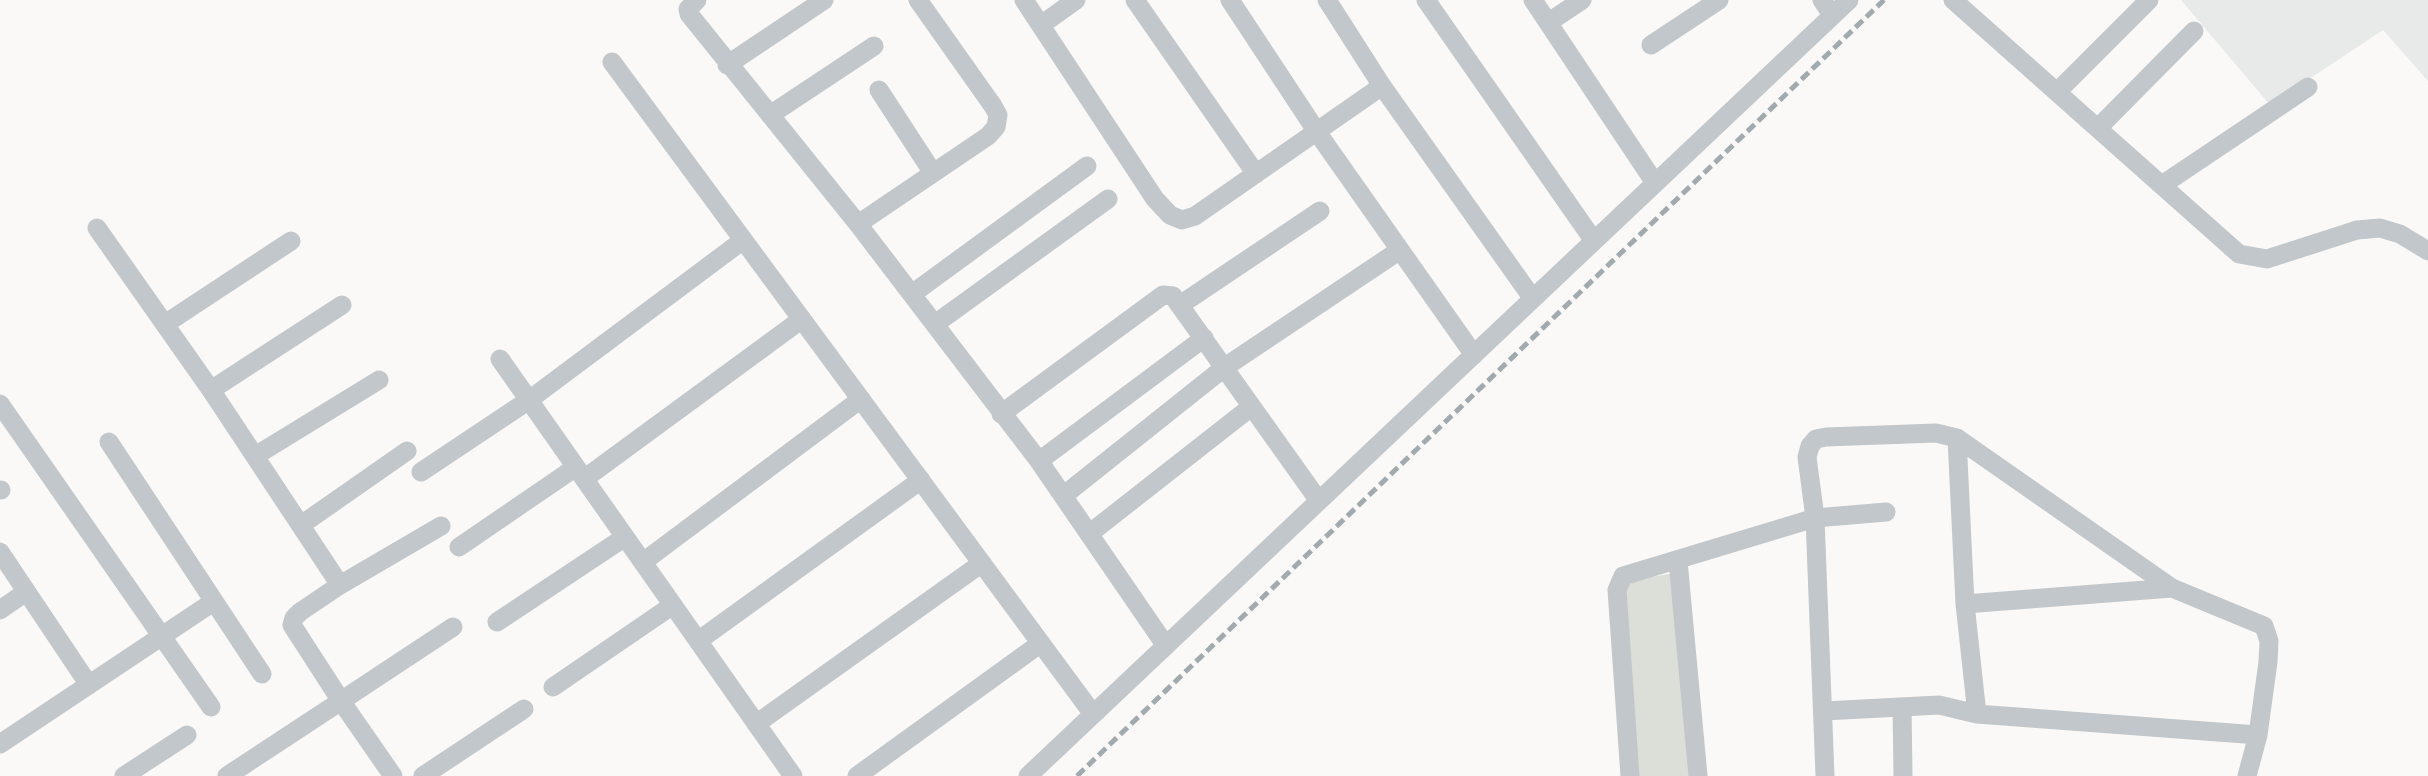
<!DOCTYPE html>
<html>
<head>
<meta charset="utf-8">
<style>
  body { margin:0 }
  canvas { display:block; background:#faf9f8 }
</style>
</head>
<body>
<canvas width="2428" height="776"></canvas>
<script>
const context = document.querySelector('canvas').getContext('2d');
context.lineJoin = 'round';
function fill(path, color) {
  context.fillStyle = color;
  context.fill(path, 'evenodd');
}
function toPath(rows) {
  const path = new Path2D();
  for (const r of rows) {
    path.moveTo(r[0], r[1]);
    for (let i = 2; i < r.length; i += 2) path.lineTo(r[i], r[i + 1]);
  }
  return path;
}
function trace(path, color, width, dash) {
  context.strokeStyle = color;
  context.lineWidth = width;
  context.lineCap = dash ? 'butt' : 'round';
  context.setLineDash(dash || []);
  context.stroke(path);
}
fill(toPath([
  [2181,0,2428,0,2428,81,2383,30,2270,105]
]), '#e8e9e9');
fill(toPath([
  [1674,573,1690,776,1639,776,1623,582]
]), '#dbdfd7');
trace(toPath([
  [697,0,688,9,689,14,858,224,1039,461,1166,646],
  [1024,0,1155,199,1170,215,1182,220,1195,216,1382,86],
  [1135,0,1256,174],
  [1230,0,1317,132,1474,355],
  [1327,0,1382,86,1533,299],
  [1426,0,1594,241],
  [1533,0,1655,183],
  [1822,0,1832,15],
  [1953,0,2239,254,2267,259,2357,230,2380,228,2400,234,2428,251],
  [1549,22,1582,0],
  [1041,25,1076,0],
  [1651,45,1719,0],
  [612,62,1093,714],
  [727,65,824,0],
  [879,90,933,173],
  [2058,91,2149,0],
  [770,115,874,46],
  [2099,127,2194,31],
  [2162,185,2308,87],
  [858,224,988,136,996,127,998,115,993,106,918,0],
  [97,228,211,390,340,585,300,612,294,618,292,625,341,701,453,627],
  [912,294,1087,166],
  [1180,305,1320,211],
  [165,324,291,241],
  [935,324,1108,199],
  [500,359,793,776],
  [211,390,342,305],
  [0,404,211,707],
  [1001,414,1163,295,1173,296,1319,501],
  [1957,438,1965,604],
  [109,442,262,674],
  [255,456,379,380],
  [1039,461,1204,338],
  [421,472,529,400,742,241],
  [584,479,802,319],
  [0,490,1,490],
  [1063,496,1225,367,1400,250],
  [301,525,407,451],
  [1089,534,1251,407],
  [459,547,576,467],
  [0,552,89,685],
  [1678,561,1698,776],
  [643,562,861,399],
  [340,585,441,526],
  [0,610,26,592],
  [497,622,625,537],
  [698,641,921,480],
  [553,687,673,605],
  [1902,707,1903,776],
  [1824,711,1939,705,1977,714,2258,735],
  [1977,714,1965,604,2172,588],
  [756,724,982,563],
  [0,744,213,602],
  [124,776,187,735],
  [227,776,341,701,393,776],
  [423,776,524,709],
  [857,776,1041,643],
  [1028,776,1849,0],
  [1630,776,1617,590,1623,576,1815,518,1886,512],
  [1825,776,1815,518,1807,457,1810,446,1816,439,1826,437,1936,433,1957,438,2172,588,2264,626,2269,641,2268,662,2258,735,2247,776]
]), '#c1c7ca', 19);
trace(toPath([
  [1077,776,1884,0]
]), '#a0aaaf', 5, [10, 5]);
</script>
</body>
</html>
